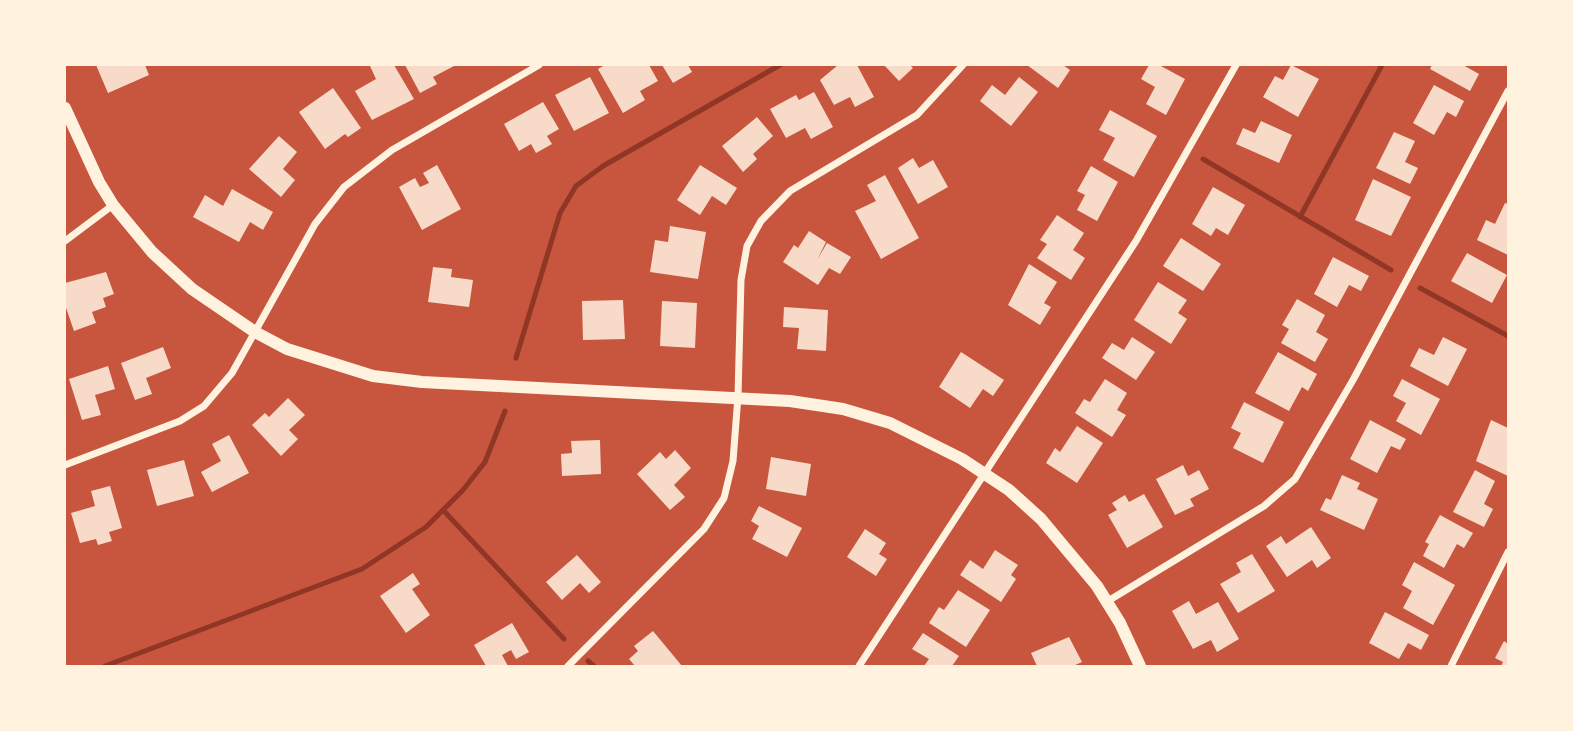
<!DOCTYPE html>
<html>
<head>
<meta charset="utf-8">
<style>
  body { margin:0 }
  #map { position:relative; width:1573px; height:731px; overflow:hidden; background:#c8553d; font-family:Helvetica,sans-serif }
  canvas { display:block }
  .frame { position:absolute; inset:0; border:66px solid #fff3e0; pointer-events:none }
</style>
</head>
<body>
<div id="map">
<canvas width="1573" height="731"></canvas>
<div class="frame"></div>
</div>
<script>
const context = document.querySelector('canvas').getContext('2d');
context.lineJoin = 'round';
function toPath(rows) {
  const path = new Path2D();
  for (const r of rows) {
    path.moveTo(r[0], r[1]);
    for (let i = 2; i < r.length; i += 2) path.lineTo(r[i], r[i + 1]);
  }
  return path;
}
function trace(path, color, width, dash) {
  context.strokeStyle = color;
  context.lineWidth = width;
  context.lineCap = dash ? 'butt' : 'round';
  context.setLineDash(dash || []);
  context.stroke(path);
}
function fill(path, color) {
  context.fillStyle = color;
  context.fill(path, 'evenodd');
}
trace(toPath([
  [1203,159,1391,270],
  [1300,217,1382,65],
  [1420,288,1508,336],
  [516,358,560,213,576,186,603,166,780,65],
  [443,510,564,639],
  [588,661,594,666],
  [105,666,362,569,426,527,463,490,485,462,505,411]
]), '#8f3625', 5);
fill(toPath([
  [96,65,145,65,149,75,108,93],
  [372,65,394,65,414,99,372,120,355,91,376,79,370,66],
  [405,65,456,65,433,77,437,84,420,93],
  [605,65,649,65,658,81,640,91,645,100,623,113,598,69],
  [662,65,688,65,692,72,673,83],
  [838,65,857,65,874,97,855,107,850,97,834,105,820,80],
  [884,65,910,65,913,68,899,81],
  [1027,65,1063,65,1070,70,1058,88],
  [1149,65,1159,65,1185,79,1166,115,1146,104,1155,87,1141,79],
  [1291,65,1319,79,1298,117,1263,97,1275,76,1283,80],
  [1432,65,1463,65,1479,74,1470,91,1430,69],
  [590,77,609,113,574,131,555,95],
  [1019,77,1038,92,1011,126,980,101,992,85,1005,95],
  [1434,85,1464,101,1456,117,1447,112,1434,135,1413,123],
  [333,88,361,128,348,137,345,134,325,149,299,112],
  [814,92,833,127,811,139,805,128,786,138,770,109,796,95,799,100],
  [543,102,559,129,547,136,552,144,536,153,531,144,519,151,504,124],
  [1110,110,1157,136,1134,177,1103,160,1115,138,1099,130],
  [757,117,773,136,753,154,757,159,743,172,722,146],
  [1261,121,1292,135,1279,163,1236,144,1243,128,1255,133],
  [1394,132,1415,141,1405,162,1418,168,1410,184,1376,168],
  [279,136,297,152,283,169,295,180,281,197,249,169],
  [913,158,919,168,933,160,948,187,918,204,898,168],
  [437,165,461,209,422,230,399,187,415,178,420,187,429,183,423,173],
  [700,165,737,188,726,205,712,196,700,215,677,200],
  [1091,166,1118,182,1097,221,1077,210,1085,195,1077,191],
  [885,175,919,238,881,259,855,211,876,201,867,185],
  [1373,179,1411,197,1391,236,1355,220],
  [1213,187,1245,205,1228,235,1216,228,1211,236,1192,224],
  [232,189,273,212,263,230,250,222,239,242,193,217,205,195,223,206],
  [1505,203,1508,204,1508,255,1477,240,1486,220,1495,224],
  [1057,215,1084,233,1073,250,1085,258,1071,280,1037,258,1047,244,1040,240],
  [670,226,706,232,698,279,650,272,655,240,668,242],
  [809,231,826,242,817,260,827,243,851,257,840,274,829,268,818,285,783,262,794,245,798,248],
  [1181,238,1221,264,1203,291,1163,266],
  [1467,253,1507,275,1492,303,1451,281],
  [1333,257,1369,276,1361,291,1349,285,1337,307,1314,294],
  [1029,264,1057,282,1044,303,1051,307,1040,325,1008,305],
  [433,267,452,269,451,277,473,280,469,307,428,302],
  [106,272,114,294,103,298,106,307,92,312,96,323,74,331,65,305,65,283],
  [1158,282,1187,300,1178,313,1187,319,1171,344,1134,320],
  [1297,299,1325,315,1316,332,1328,339,1315,362,1281,343,1289,329,1282,325],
  [623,300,625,339,583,340,582,301],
  [662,301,697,303,695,348,660,346],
  [784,307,828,310,826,351,797,349,799,328,783,327],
  [1132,337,1155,352,1136,380,1102,358,1112,343,1124,350],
  [1443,337,1467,349,1448,386,1410,366,1419,348,1434,355],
  [163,347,171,368,146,378,152,394,135,400,121,363],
  [961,352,1004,380,993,396,983,389,970,408,939,387],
  [1278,352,1317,374,1308,391,1302,387,1289,411,1255,393],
  [108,366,115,389,95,395,101,415,82,420,69,379],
  [1105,379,1127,393,1117,410,1126,415,1112,437,1075,413,1084,399,1090,402],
  [1402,379,1440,399,1421,435,1396,421,1406,403,1393,396],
  [288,398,305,415,289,430,298,439,281,456,252,425,265,413,269,417],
  [1244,402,1284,422,1263,463,1233,448,1241,433,1231,428],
  [1370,420,1406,439,1400,450,1391,446,1377,473,1350,459],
  [1491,420,1508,428,1508,476,1476,461],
  [1077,426,1103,443,1077,483,1046,463,1055,448,1060,452],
  [229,435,249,473,212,492,201,472,221,461,212,444],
  [600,440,601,474,562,476,561,454,572,453,571,441],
  [675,450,691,468,674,485,685,497,670,510,637,474,660,452,666,459],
  [771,457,811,464,806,496,766,489],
  [184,460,194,496,157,506,147,470],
  [1183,465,1188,476,1199,470,1209,489,1190,499,1194,506,1175,515,1156,479],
  [1475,470,1495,481,1484,504,1493,509,1484,527,1453,512],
  [1342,475,1360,483,1357,489,1378,499,1364,530,1320,510,1326,498,1331,500],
  [110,486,122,528,109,532,112,541,98,545,96,539,80,543,71,513,95,506,91,491],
  [1144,494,1163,527,1127,548,1108,515,1117,510,1112,503,1125,495,1129,502],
  [759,506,802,528,787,557,752,539,759,526,751,521],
  [1440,515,1473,533,1464,548,1457,544,1444,568,1423,556,1429,544,1425,542],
  [1311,527,1331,558,1317,568,1312,560,1287,577,1266,546,1281,536,1286,544],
  [865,529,886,543,879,554,887,559,876,576,847,557],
  [995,550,1018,565,1011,575,1016,579,1001,602,960,575,970,560,983,569],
  [1252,554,1275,591,1238,613,1220,584,1241,572,1236,563],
  [577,555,601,582,589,593,580,583,562,600,546,582],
  [1414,562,1455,585,1433,625,1403,608,1412,591,1402,585],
  [413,573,420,584,412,589,430,615,406,633,380,596],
  [958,590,990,610,966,647,929,623,939,607,944,610],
  [1189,601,1196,614,1218,602,1239,639,1217,652,1211,640,1193,649,1172,611],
  [1385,612,1429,635,1421,650,1408,643,1399,659,1369,643],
  [512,623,529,652,516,659,511,650,502,655,508,666,486,666,474,645],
  [653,631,682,666,635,666,629,659,638,651,634,646],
  [923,633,959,656,952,666,924,666,929,659,912,649],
  [1069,637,1082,662,1073,666,1037,666,1031,653],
  [1504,641,1508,644,1508,666,1501,666,1503,662,1495,658]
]), '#f7dbc8');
trace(toPath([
  [65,241,113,205],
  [65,465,180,421,204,406,232,373,315,224,344,187,392,150,539,65],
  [1108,601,1264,506,1295,479,1353,380,1508,91],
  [568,666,704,529,724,498,733,461,738,396,741,280,747,246,761,221,790,191,917,115,963,65],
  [859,666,1136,241,1236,65],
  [1451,666,1508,552]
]), '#fff3e0', 7);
trace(toPath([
  [65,108,99,182,113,205,152,252,192,289,255,332,287,349,373,376,422,382,790,401,843,409,890,423,962,459,1009,490,1041,519,1097,586,1120,623,1140,666]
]), '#fff3e0', 12);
</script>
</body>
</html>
